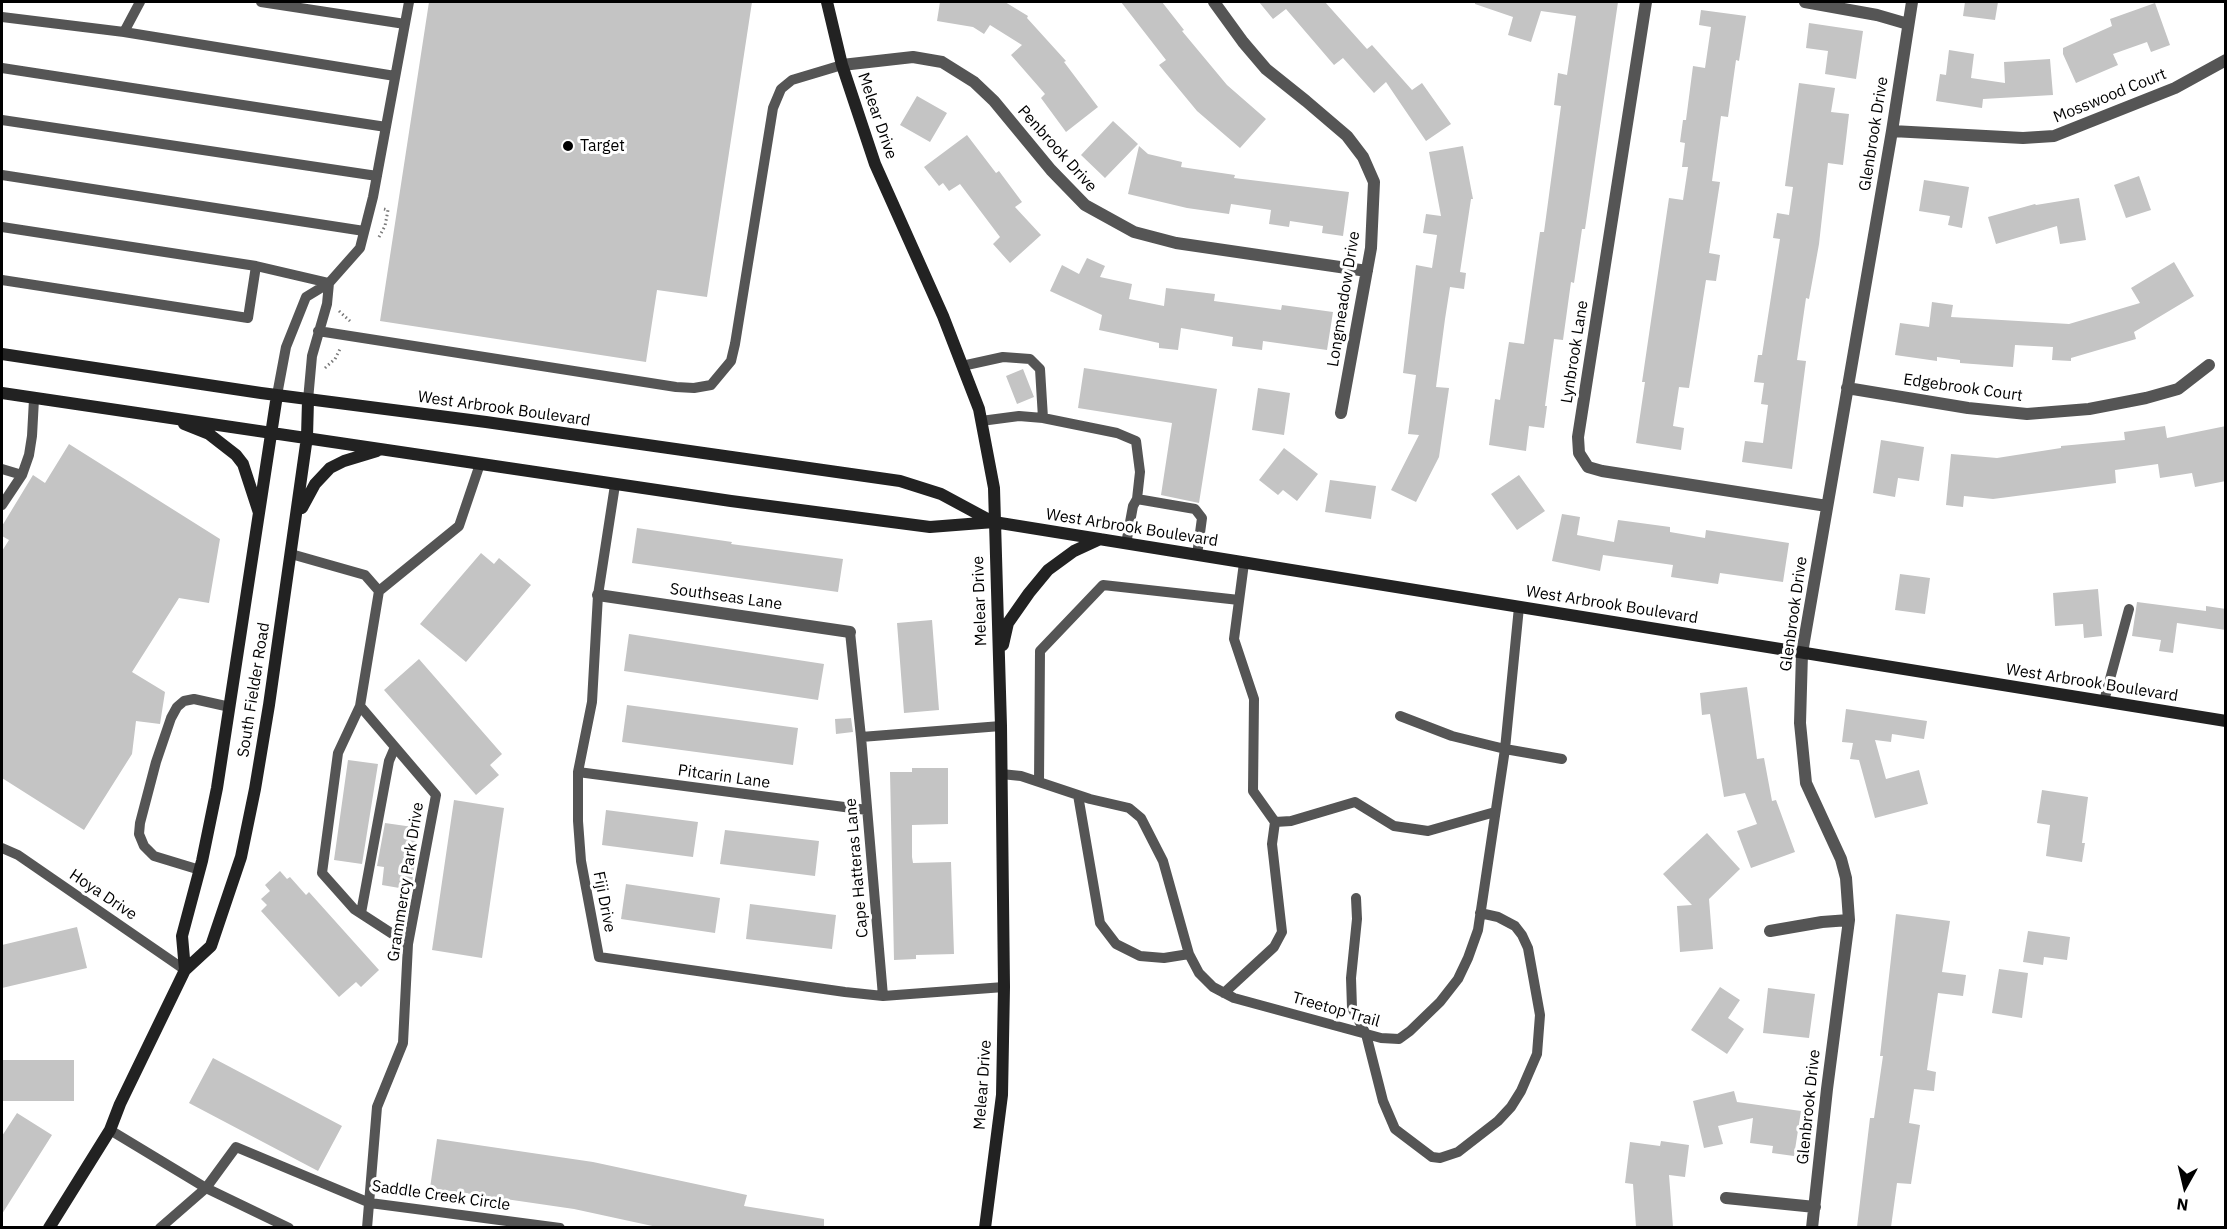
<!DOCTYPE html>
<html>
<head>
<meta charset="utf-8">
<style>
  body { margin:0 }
  #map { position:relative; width:2227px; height:1229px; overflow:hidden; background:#fff; font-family:"IBM Plex Sans",sans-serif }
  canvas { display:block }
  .frame { position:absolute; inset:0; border:3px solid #000; pointer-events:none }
  .north { position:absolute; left:2155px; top:1157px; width:60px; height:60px; -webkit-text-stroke:4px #fff; paint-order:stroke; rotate:188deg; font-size:16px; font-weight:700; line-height:24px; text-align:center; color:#000 }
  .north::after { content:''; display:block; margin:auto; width:21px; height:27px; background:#000; clip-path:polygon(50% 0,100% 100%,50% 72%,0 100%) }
</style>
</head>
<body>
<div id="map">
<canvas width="2227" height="1229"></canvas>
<div class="frame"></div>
<div class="north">N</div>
</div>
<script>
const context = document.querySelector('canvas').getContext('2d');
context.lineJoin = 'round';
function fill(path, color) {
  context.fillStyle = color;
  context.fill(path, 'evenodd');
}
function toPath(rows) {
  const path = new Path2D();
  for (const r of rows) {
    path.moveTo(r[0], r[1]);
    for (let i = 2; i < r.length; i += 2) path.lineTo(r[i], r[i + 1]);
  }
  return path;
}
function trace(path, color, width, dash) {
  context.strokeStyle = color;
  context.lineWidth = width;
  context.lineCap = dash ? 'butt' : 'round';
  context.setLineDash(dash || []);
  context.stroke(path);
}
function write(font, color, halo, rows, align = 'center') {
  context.font = font + ' "IBM Plex Sans",sans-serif';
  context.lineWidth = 6;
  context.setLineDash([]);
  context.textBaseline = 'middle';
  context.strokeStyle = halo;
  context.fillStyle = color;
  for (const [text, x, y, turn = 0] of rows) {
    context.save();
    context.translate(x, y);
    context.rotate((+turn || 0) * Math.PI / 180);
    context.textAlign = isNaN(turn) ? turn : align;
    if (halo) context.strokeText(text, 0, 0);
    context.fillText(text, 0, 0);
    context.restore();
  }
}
fill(toPath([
  [429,2,752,2,707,297,657,290,646,362,380,321],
  [940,2,1005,2,1028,16,1027,18,1066,61,1064,62,1098,107,1066,132,1041,98,1045,94,1011,55,1022,45,990,25,984,34,973,27,937,21],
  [1121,2,1162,2,1184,30,1182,31,1227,85,1266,119,1240,148,1197,111,1159,65,1166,60],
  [1259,2,1325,2,1367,49,1372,45,1412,90,1422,83,1451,124,1426,141,1386,82,1374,93,1343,58,1334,65,1286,9,1273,19],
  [1475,2,1618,2,1585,229,1582,229,1574,283,1571,282,1563,340,1554,339,1545,406,1547,406,1544,428,1529,426,1526,451,1489,445,1495,399,1500,400,1509,342,1524,344,1540,232,1544,232,1561,106,1554,105,1558,73,1567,75,1576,16,1541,11,1531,42,1508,35,1513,17,1475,4],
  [1965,2,1998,2,1995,20,1963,16],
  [2155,3,2170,45,2151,52,2147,42,2113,54,2118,65,2076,83,2063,54,2063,48,2112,26,2110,19],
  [1701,10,1746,16,1739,61,1736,60,1728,117,1721,116,1712,181,1720,182,1709,253,1720,255,1716,281,1706,280,1689,388,1679,387,1673,426,1684,428,1681,450,1636,443,1645,382,1642,382,1669,198,1683,200,1688,167,1682,167,1685,143,1680,142,1683,120,1686,120,1693,66,1705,68,1711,27,1699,25],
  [1809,23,1863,31,1856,79,1825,74,1828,51,1806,48],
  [1949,50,1974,54,1971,78,2005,83,2004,62,2050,59,2053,95,1983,99,1982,108,1936,101,1940,74,1946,75],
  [1799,83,1835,88,1831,112,1849,114,1843,165,1828,163,1819,244,1809,299,1806,298,1797,360,1806,361,1792,469,1742,462,1745,441,1763,443,1768,405,1761,404,1764,383,1754,382,1758,355,1762,355,1780,239,1773,238,1777,213,1789,215,1793,187,1785,186],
  [917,96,947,113,930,142,900,125],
  [1113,121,1138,144,1105,178,1081,155],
  [967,135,996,173,999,171,1022,202,1015,207,1041,235,1010,263,993,244,1000,237,960,184,949,191,943,183,939,186,924,167],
  [1139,146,1148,154,1182,162,1181,167,1235,175,1234,178,1349,192,1343,236,1322,233,1323,226,1290,221,1289,227,1269,224,1271,210,1231,204,1229,214,1187,208,1128,194],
  [1463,146,1473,199,1471,199,1460,272,1466,273,1464,289,1450,287,1445,319,1436,387,1449,388,1439,457,1416,502,1391,490,1419,435,1408,434,1416,375,1403,373,1416,265,1432,268,1437,235,1423,233,1426,214,1441,216,1429,152],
  [2139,176,2151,210,2126,218,2114,185],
  [1924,180,1969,187,1962,228,1948,225,1950,216,1919,211],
  [2079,198,2086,240,2060,244,2057,226,1996,244,1988,217,2035,204,2036,205],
  [1087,258,1105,266,1100,277,1132,284,1129,299,1164,306,1166,288,1215,294,1214,301,1281,310,1282,305,1333,312,1327,350,1263,341,1262,350,1232,346,1233,337,1181,328,1178,350,1159,348,1159,343,1099,330,1102,315,1050,291,1062,265,1079,274],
  [2174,262,2194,296,2134,332,2136,339,2071,358,2071,361,2052,360,2053,347,2015,345,2013,367,1960,363,1960,360,1937,357,1937,361,1895,355,1900,323,1929,327,1932,302,1953,305,1951,317,2069,324,2140,303,2131,288],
  [1084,368,1217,389,1199,503,1161,495,1172,423,1078,408],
  [1023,369,1034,397,1017,404,1006,376],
  [1258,388,1290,393,1284,435,1252,430],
  [2165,426,2167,438,2226,426,2226,481,2195,487,2192,473,2160,478,2158,464,2115,470,2116,483,1993,499,1964,496,1963,507,1946,505,1951,454,1997,458,2061,448,2061,446,2125,440,2124,432],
  [1881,440,1924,447,1919,481,1898,478,1895,497,1873,493],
  [69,444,220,539,209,603,179,598,132,672,165,692,160,724,136,721,132,754,84,830,2,778,2,551,9,540,2,536,2,526,33,475,45,483],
  [1284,448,1318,474,1297,501,1283,490,1278,495,1259,480],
  [1519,475,1545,511,1517,530,1491,494],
  [1330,480,1376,486,1371,519,1325,512],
  [1562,514,1580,517,1577,535,1614,542,1618,520,1670,527,1670,532,1705,538,1706,530,1789,543,1783,582,1720,573,1718,584,1671,577,1673,565,1603,555,1600,571,1552,561],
  [637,528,732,542,731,544,843,559,838,592,632,563],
  [481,553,494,564,499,558,531,585,466,662,420,624],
  [1900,574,1930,578,1925,614,1895,610],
  [2098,589,2102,636,2084,638,2083,624,2055,626,2053,593],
  [2137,602,2206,611,2206,606,2226,609,2226,630,2177,623,2173,653,2159,651,2161,640,2132,636],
  [932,620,939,710,904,713,897,623],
  [629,634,824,664,818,700,624,671],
  [419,659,502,754,490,765,499,775,476,795,384,690],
  [1747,687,1757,759,1764,758,1772,801,1776,800,1795,852,1751,868,1737,831,1757,824,1745,793,1724,797,1710,714,1702,715,1700,693],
  [627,705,798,728,793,765,622,742],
  [1846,709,1927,721,1924,739,1892,734,1891,742,1875,740,1886,779,1919,770,1928,804,1875,818,1859,760,1850,759,1853,743,1842,742],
  [851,718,853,732,836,734,835,719],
  [348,760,378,764,362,864,334,860],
  [912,768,948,768,948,824,912,825,912,857,913,863,951,862,954,954,916,955,916,959,894,960,890,772,912,772],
  [2042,790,2088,797,2082,843,2085,843,2082,862,2046,856,2050,825,2037,823],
  [454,800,504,808,482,958,432,950],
  [606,810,698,822,693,857,602,845],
  [385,823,420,828,411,890,382,885,384,867,377,866],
  [725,830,819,841,815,876,720,864],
  [1707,833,1740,869,1709,899,1713,949,1680,952,1677,906,1692,905,1663,874],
  [280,871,287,879,290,877,306,895,309,892,379,970,361,987,356,982,339,997,261,911,267,905,261,899,270,891,265,885],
  [626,884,720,898,715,933,621,919],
  [750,904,836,915,832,949,746,939],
  [1896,914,1950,921,1942,972,1966,975,1963,996,1938,993,1927,1070,1936,1072,1934,1091,1914,1089,1909,1123,1920,1125,1911,1184,1897,1183,1891,1227,1857,1227,1870,1118,1874,1118,1883,1056,1880,1056],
  [77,927,87,968,2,988,2,945],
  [2028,931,2070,937,2067,960,2044,957,2043,965,2023,962],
  [1999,969,2028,973,2022,1018,1992,1013],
  [1720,987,1740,1000,1728,1018,1744,1029,1727,1054,1691,1030],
  [1768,988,1815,994,1809,1038,1763,1033],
  [213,1058,342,1126,318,1171,189,1103],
  [2,1060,74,1060,74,1101,2,1101],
  [1734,1091,1737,1102,1801,1111,1794,1156,1772,1153,1773,1146,1750,1143,1753,1118,1718,1126,1723,1144,1704,1148,1693,1101],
  [17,1113,52,1135,2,1214,2,1136],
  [437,1139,593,1162,747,1195,744,1206,824,1219,824,1227,657,1227,574,1209,430,1188],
  [1661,1141,1689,1145,1685,1177,1669,1175,1673,1227,1636,1227,1633,1184,1625,1183,1630,1142,1660,1146]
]), '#c4c4c4');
trace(toPath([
  [379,237,385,226,388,210,384,209],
  [339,311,350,321],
  [325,368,335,359,341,347]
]), '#777', 3, [1.5, 3]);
trace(toPath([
  [261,2,405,24],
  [2,17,124,32,140,2],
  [124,32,395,76],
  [2,68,386,127],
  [2,120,377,176],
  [2,175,364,231],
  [2,227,256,266],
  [2,280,248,318,256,266,329,283],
  [318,331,676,387,694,388,711,385,731,361,735,344,773,108,781,89,792,80,842,65],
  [962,366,1003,357,1030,359,1040,369,1043,418],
  [277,395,286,347,306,297,329,283,360,248,373,197,409,2],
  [308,400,312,356,327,304,329,283],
  [981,421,1019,416,1043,418,1117,433,1136,441,1140,472,1137,499,1133,506,1126,544],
  [2,469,22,475],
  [615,485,598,595,592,702,578,772,578,821,581,861,599,957,845,992,883,996,1004,987],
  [1137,499,1195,509,1202,518,1197,555],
  [2,505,22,475,29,455,32,436,34,399],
  [291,554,365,575,379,591],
  [1244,563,1234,639,1254,699,1253,791,1275,822,1291,821,1355,802,1394,826,1428,831,1495,812],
  [850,632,861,737,883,996],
  [2104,701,2129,609],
  [360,706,338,753,322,873,354,909,408,944],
  [1400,716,1452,736,1505,749,1562,759],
  [861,737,1001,726],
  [578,772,867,810],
  [1001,774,1021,776,1090,799,1129,808,1141,818,1163,861,1189,954,1199,973,1213,987,1234,998,1381,1038,1399,1039,1410,1031,1440,1002,1458,979,1468,958,1478,930,1505,749,1519,607],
  [1039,782,1040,651,1103,585,1239,600],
  [1078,795,1100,923,1116,944,1140,956,1164,958,1189,954],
  [2,848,18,855,185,970],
  [200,870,154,856,144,846,139,834,140,823,156,762,171,718,177,707,184,701,194,699,230,707],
  [1356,898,1357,919,1351,978,1352,1008,1366,1034,1383,1101,1395,1129,1432,1157,1440,1158,1458,1152,1498,1121,1511,1107,1521,1091,1537,1054,1540,1015,1528,948,1522,935,1515,926,1498,917,1480,913],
  [361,913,389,761,395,747],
  [1224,993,1274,947,1282,932,1272,844,1275,822],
  [110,1130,206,1188,289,1228],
  [160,1228,206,1188,236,1147,370,1203,560,1228],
  [367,1228,377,1107,403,1043,408,944,436,795,360,706,379,591,459,526,480,464]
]), '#555', 10);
trace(toPath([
  [1214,2,1243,42,1266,69,1306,101,1347,136,1363,157,1374,182,1371,248,1341,413],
  [1646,2,1578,437,1579,453,1588,467,1602,471,1827,506],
  [1805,2,1877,15,1908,24],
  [842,65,913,57,942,62,974,82,994,101,1051,170,1085,205,1134,232,1176,243,1367,271],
  [1892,131,2023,138,2054,136,2175,88,2226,60],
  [1847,388,1968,408,2027,414,2089,409,2146,398,2178,389,2209,365],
  [598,595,850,632],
  [1770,931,1822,922,1849,920],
  [1726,1198,1815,1207],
  [1812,1228,1827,1089,1849,920,1846,878,1841,859,1806,783,1800,723,1802,653,1892,131,1912,2]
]), '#555', 12);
trace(toPath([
  [827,2,842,65,875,164,943,316,979,409,994,488,1001,726,1004,987,1002,1095,985,1228],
  [2,354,261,393,486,422,900,481,941,494,993,522],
  [2,393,731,501,930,527,994,522,2226,721],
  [184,424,209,434,236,455,243,464,259,513],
  [302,508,315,484,330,468,344,461,377,451],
  [1003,645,1008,623,1029,593,1048,570,1074,551,1100,539],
  [185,970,182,936,202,861,217,788,277,395],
  [49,1228,110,1130,120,1104,185,970,211,946,241,857,255,789,269,705,307,437,308,400]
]), '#222', 12);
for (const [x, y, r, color] of [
  [568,146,6,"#000"]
]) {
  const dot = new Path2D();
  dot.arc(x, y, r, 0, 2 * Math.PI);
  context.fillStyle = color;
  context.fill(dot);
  trace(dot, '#fff', 2);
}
write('16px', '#000', '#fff', [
  ["Mosswood Court",2110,96,-22],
  ["Melear Drive",877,116,71],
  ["Glenbrook Drive",1874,134,-81],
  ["Penbrook Drive",1057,149,48],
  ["Longmeadow Drive",1344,299,-81],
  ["Lynbrook Lane",1575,352,-81],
  ["Edgebrook Court",1963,388,8],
  ["West Arbrook Boulevard",504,409,8],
  ["West Arbrook Boulevard",1132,528,9],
  ["Southseas Lane",726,597,8],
  ["Melear Drive",980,601,-92],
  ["West Arbrook Boulevard",1612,605,9],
  ["Glenbrook Drive",1794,614,-82],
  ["West Arbrook Boulevard",2092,683,9],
  ["South Fielder Road",254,690,-81],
  ["Pitcarin Lane",724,777,8],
  ["Cape Hatteras Lane",857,868,-95],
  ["Grammercy Park Drive",406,882,-81],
  ["Hoya Drive",103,895,34],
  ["Fiji Drive",604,902,79],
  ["Treetop Trail",1336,1010,16],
  ["Melear Drive",983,1085,-86],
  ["Glenbrook Drive",1809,1107,-84],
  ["Saddle Creek Circle",441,1196,8]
]);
write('16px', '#000', '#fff', [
  ["Target",580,146]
], 'left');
</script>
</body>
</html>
